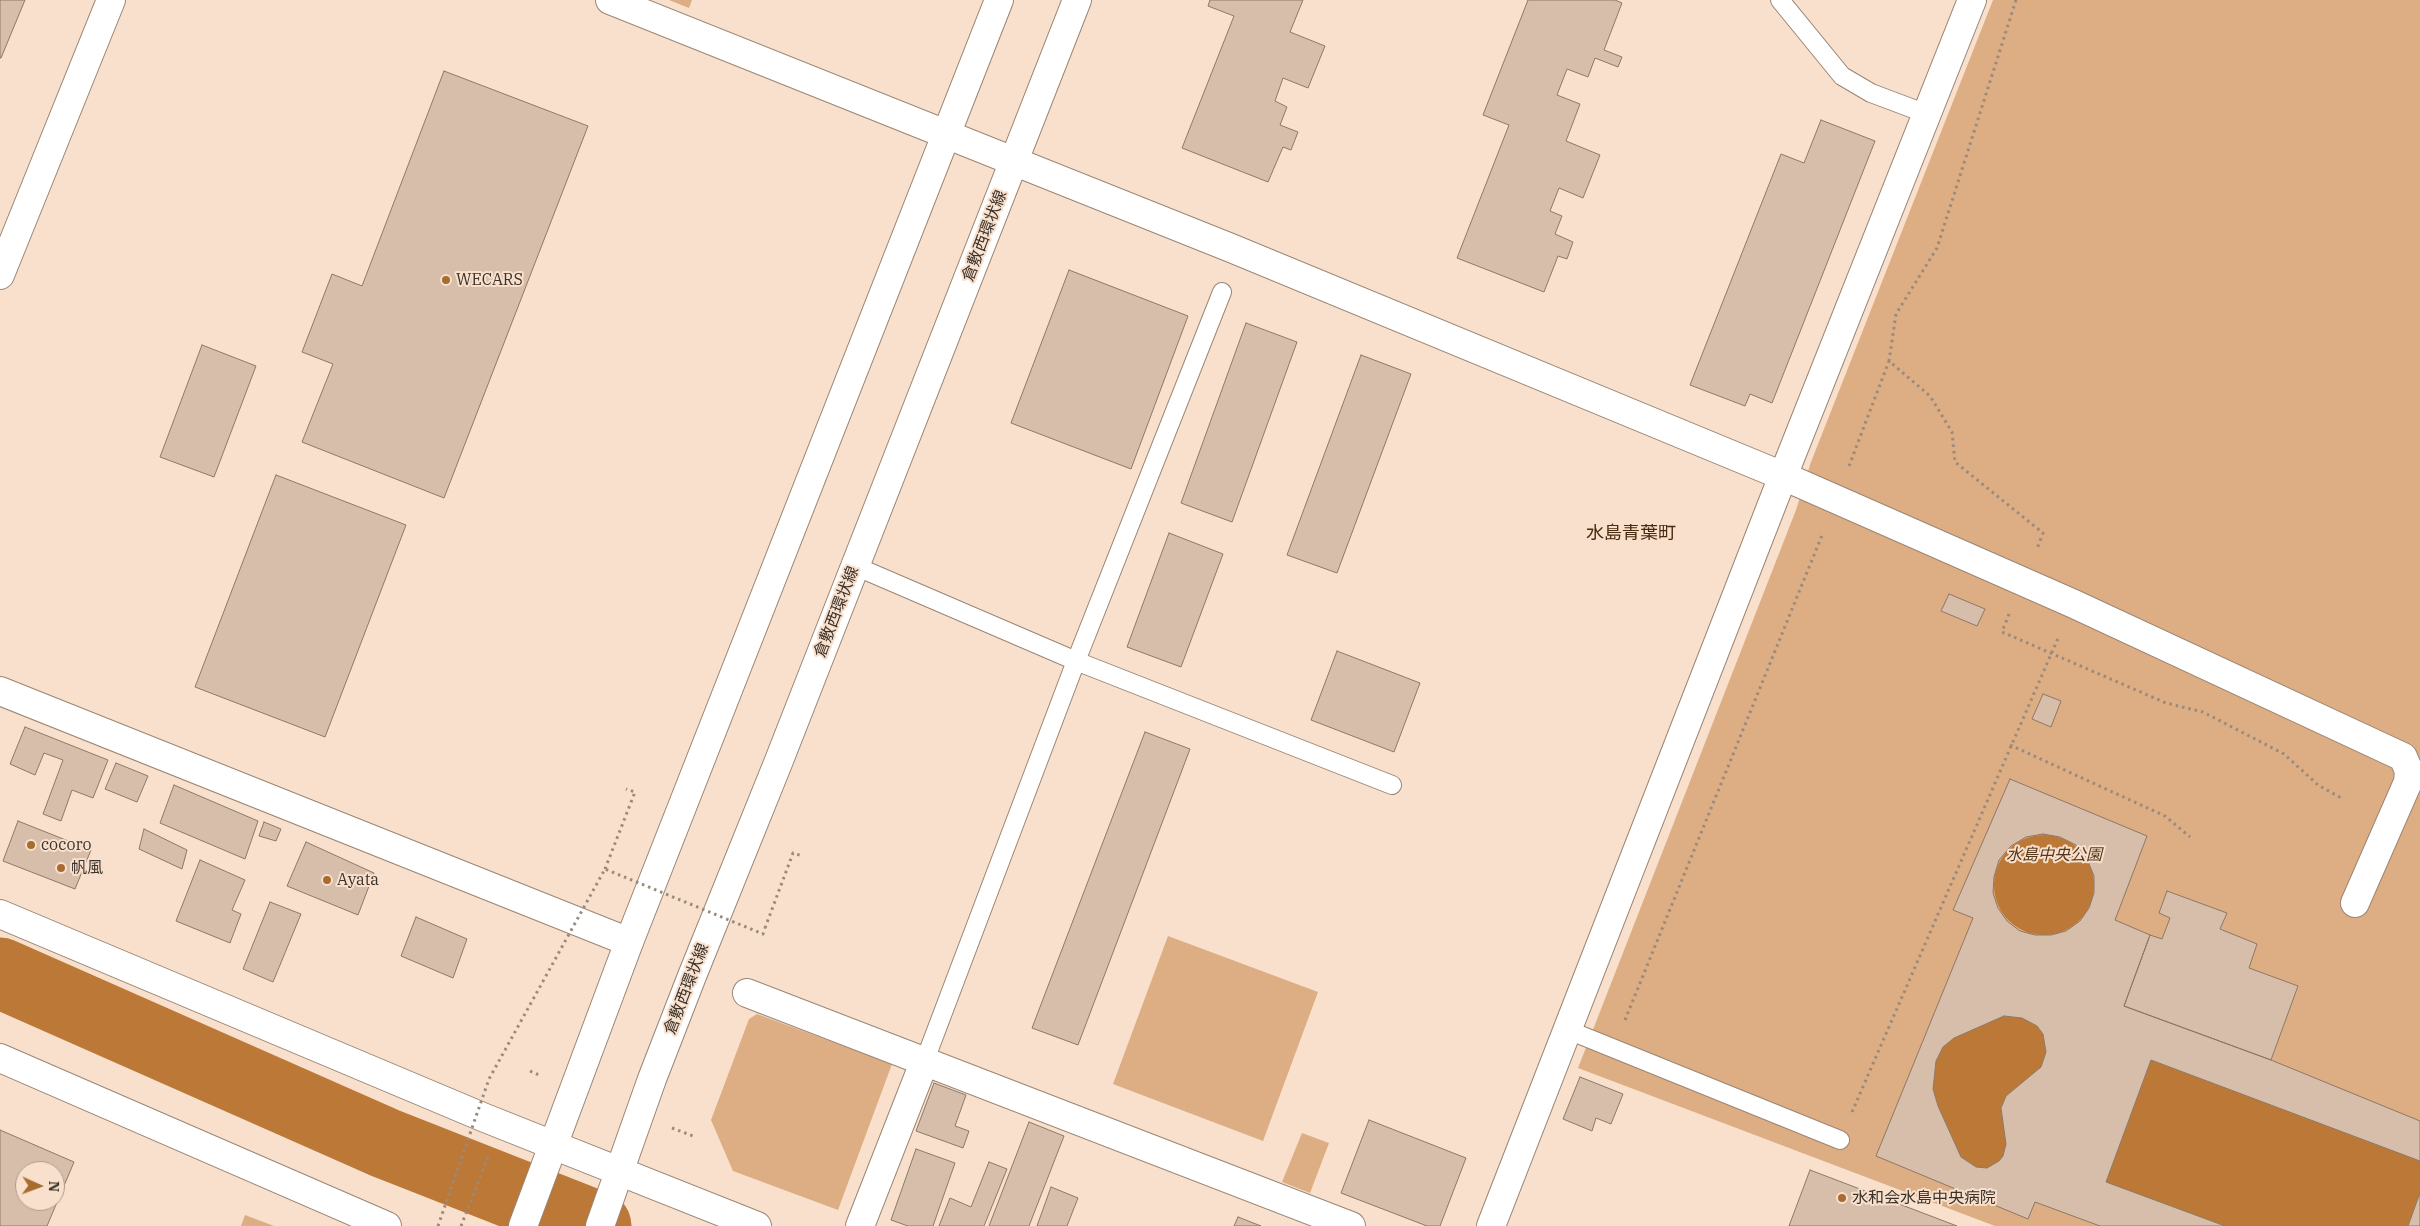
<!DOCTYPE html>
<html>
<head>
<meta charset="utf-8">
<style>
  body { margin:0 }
  #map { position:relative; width:2420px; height:1226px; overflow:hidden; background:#f8e0cd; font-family:"IBM Plex Serif",serif }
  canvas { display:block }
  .north { position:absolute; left:15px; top:1161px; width:50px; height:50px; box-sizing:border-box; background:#f8e0cd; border:1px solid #ac9a8c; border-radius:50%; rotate:92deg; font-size:14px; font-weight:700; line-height:20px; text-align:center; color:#3b322a }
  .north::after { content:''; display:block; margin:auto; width:18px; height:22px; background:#a96c30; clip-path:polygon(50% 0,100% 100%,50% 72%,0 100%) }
</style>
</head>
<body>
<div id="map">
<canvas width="2420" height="1226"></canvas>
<div class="north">N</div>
</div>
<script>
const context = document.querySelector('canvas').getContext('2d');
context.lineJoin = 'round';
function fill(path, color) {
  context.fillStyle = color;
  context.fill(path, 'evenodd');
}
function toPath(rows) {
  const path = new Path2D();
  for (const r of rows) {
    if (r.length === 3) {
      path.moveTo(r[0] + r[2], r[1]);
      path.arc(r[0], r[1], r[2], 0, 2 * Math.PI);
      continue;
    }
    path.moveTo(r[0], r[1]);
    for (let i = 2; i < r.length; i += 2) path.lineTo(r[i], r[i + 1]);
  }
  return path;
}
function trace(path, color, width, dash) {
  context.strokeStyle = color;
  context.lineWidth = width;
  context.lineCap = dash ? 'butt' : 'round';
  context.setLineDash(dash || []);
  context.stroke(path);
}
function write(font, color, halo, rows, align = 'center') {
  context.font = font + ' "IBM Plex Serif","Noto Sans JP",serif';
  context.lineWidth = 4;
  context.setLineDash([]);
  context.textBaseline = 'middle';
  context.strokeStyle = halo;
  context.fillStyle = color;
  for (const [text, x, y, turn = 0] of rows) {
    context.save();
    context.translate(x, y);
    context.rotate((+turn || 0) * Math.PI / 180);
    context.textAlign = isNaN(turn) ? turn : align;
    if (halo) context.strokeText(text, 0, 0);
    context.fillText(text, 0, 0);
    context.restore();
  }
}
fill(toPath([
  [669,0,692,0,689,8],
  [1993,0,2420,0,2420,1226,1995,1226,1578,1068,1796,510,1811,462],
  [1168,936,1318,992,1263,1141,1113,1084],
  [757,1014,892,1064,838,1210,733,1171,711,1120,749,1019],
  [1302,1133,1329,1143,1310,1193,1282,1182],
  [245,1215,274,1226,241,1226]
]), '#ddad83');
fill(toPath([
  [2044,885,50],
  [2004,1016,2022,1018,2037,1026,2043,1034,2046,1052,2041,1067,2006,1096,2001,1108,2006,1144,2003,1156,1999,1161,1987,1168,1976,1167,1961,1157,1938,1106,1933,1089,1936,1061,1943,1047,1954,1038],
  [2151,1060,2420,1161,2420,1193,2408,1226,2225,1226,2106,1182]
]), '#bb7836');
trace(toPath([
  [0,999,376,1171,522,1226]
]), '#bb7836', 12);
trace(toPath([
  [0,973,385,1143,596,1226]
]), '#bb7836', 71);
const building = toPath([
  [0,0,25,0,1,58,0,58,0,0],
  [1210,0,1303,0,1290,32,1325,46,1308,88,1283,78,1275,101,1287,107,1280,125,1298,132,1291,150,1283,147,1268,182,1182,148,1234,16,1208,6,1210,0],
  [1528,0,1615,0,1622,3,1604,50,1622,57,1618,67,1595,58,1588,77,1567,69,1557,95,1580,104,1566,141,1600,155,1583,198,1559,188,1550,211,1562,216,1555,234,1573,242,1567,259,1558,256,1544,292,1457,258,1509,125,1483,115,1528,0],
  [444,71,588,126,444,498,302,442,333,364,302,352,332,274,362,286,444,71],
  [1821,120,1875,141,1772,403,1750,394,1745,406,1690,385,1781,154,1804,163,1821,120],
  [1069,270,1188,316,1131,469,1011,423,1069,270],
  [1246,323,1297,342,1232,522,1181,503,1246,323],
  [202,345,256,366,214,477,160,457,202,345],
  [1361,355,1411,374,1337,573,1287,555,1361,355],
  [276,475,406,525,325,737,195,687,276,475],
  [1169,533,1223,554,1181,667,1127,647,1169,533],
  [1949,594,1985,609,1977,626,1941,611,1949,594],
  [1337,651,1420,683,1394,752,1311,720,1337,651],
  [2043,694,2061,701,2051,727,2032,719,2043,694],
  [25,727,108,760,93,798,72,790,61,821,43,814,63,760,44,753,35,775,10,764,25,727],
  [1145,732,1190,749,1078,1045,1032,1028,1145,732],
  [116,763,148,776,137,802,105,789,116,763],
  [2010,779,2147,836,2115,920,2150,935,2124,1006,2271,1060,2420,1121,2420,1161,2151,1060,2106,1182,2225,1226,2100,1226,2035,1202,2028,1219,1876,1156,1973,918,1953,910,2010,779],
  [2043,834,2060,837,2076,845,2087,859,2094,876,2094,893,2089,908,2080,921,2066,931,2051,935,2035,935,2020,931,2007,921,1998,908,1993,893,1994,877,1999,860,2011,846,2026,837,2043,834],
  [2004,1016,2022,1018,2037,1026,2043,1034,2046,1052,2041,1067,2006,1096,2001,1108,2006,1144,2003,1156,1999,1161,1987,1168,1976,1167,1961,1157,1938,1106,1933,1089,1936,1061,1943,1047,1954,1038,2004,1016],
  [174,785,258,821,245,859,160,823,174,785],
  [18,821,91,850,75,889,3,861,18,821],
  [264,822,281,829,276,841,259,836,264,822],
  [144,829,187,850,182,869,139,849,144,829],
  [306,842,374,873,358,915,287,886,306,842],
  [200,860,245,880,232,910,241,914,230,943,176,921,200,860],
  [2167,891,2227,913,2220,929,2257,944,2249,968,2298,986,2271,1060,2124,1006,2150,935,2162,939,2170,918,2159,913,2167,891],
  [270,902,301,914,273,982,243,969,270,902],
  [416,917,467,939,453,978,401,956,416,917],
  [1580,1077,1623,1094,1611,1124,1596,1118,1592,1131,1563,1119,1580,1077],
  [934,1083,966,1095,955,1126,969,1131,963,1148,916,1131,934,1083],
  [1369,1120,1466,1158,1440,1226,1427,1226,1341,1193,1369,1120],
  [1029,1122,1064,1136,1029,1226,989,1226,1029,1122],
  [0,1130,74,1162,47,1226,0,1226,0,1130],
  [25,1171,55,1171,55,1201,25,1201,25,1171],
  [916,1149,955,1163,933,1226,908,1226,891,1220,916,1149],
  [989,1162,1007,1169,984,1226,939,1226,950,1198,971,1207,989,1162],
  [1810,1170,1957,1226,1789,1226,1810,1170],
  [1051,1187,1078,1198,1067,1226,1037,1226,1051,1187],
  [2420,1193,2420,1226,2408,1226,2420,1193],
  [1238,1217,1261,1226,1234,1226,1238,1217]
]);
fill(building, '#d6beab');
trace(building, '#8d7866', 1);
const service = toPath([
  [1780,0,1842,76,1871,93,1927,114],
  [855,566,1076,661,1392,785],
  [1568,1030,1840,1140],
  [925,1060,1076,661,1222,292]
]);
const minor = toPath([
  [610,0,1231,248,1783,476,2074,604,2403,757,2409,771,2408,782,2355,903],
  [0,691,629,942],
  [747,993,1351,1226],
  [860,1226,925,1060],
  [1491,1226,1783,476,1972,0]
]);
const tertiary = toPath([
  [0,275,111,0],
  [0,914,485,1118,757,1226],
  [0,1058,387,1226]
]);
const secondary = toPath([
  [523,1226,629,942,999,0],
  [600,1226,652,1079,692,976,778,763,1077,0]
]);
trace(service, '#9b8573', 20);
trace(minor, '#9b8573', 30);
trace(tertiary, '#9b8573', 30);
trace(secondary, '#9b8573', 30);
trace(toPath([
  [2016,0,1937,248,1896,314,1889,361,1930,396,1952,432,1955,462,2043,533,2037,549],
  [1849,466,1889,361],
  [2009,614,2002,632,2166,703,2203,712,2284,754,2318,785,2343,799],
  [2010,745,2165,816,2190,837],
  [605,869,635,792,626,789],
  [765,928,793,853,802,856],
  [1625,1020,1823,533],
  [530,1071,541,1076],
  [1852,1112,2059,636],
  [672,1128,693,1136],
  [461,1226,488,1157]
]), '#9a8a7c', 3, [2.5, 4]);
trace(service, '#fff', 18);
trace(minor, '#fff', 28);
trace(tertiary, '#fff', 28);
trace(secondary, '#fff', 28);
trace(toPath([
  [438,1226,489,1079,605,869,763,934,765,928]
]), '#9a8a7c', 3, [2.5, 4]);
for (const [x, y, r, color] of [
  [446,280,5,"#a96c30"],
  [31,845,5,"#a96c30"],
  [61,868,5,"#a96c30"],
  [327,880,5,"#a96c30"],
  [1842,1198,5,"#a96c30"]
]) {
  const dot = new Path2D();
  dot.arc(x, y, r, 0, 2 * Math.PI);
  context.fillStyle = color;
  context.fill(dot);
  trace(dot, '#f8e0cd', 2);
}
write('16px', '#3b322a', '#f8e0cd', [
  ["倉敷西環状線",985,236,-69],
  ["倉敷西環状線",837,612,-69],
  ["倉敷西環状線",687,989,-69]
]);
write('16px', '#3b322a', '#f8e0cd', [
  ["WECARS",456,280],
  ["cocoro",41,845],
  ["帆風",71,868],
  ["Ayata",337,880],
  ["水和会水島中央病院",1852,1198]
], 'left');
write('italic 16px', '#55371c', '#f8e0cd', [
  ["水島中央公園",2054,855]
]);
write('18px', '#482b0e', '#f8e0cd', [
  ["水島青葉町",1631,534]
]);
</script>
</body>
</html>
